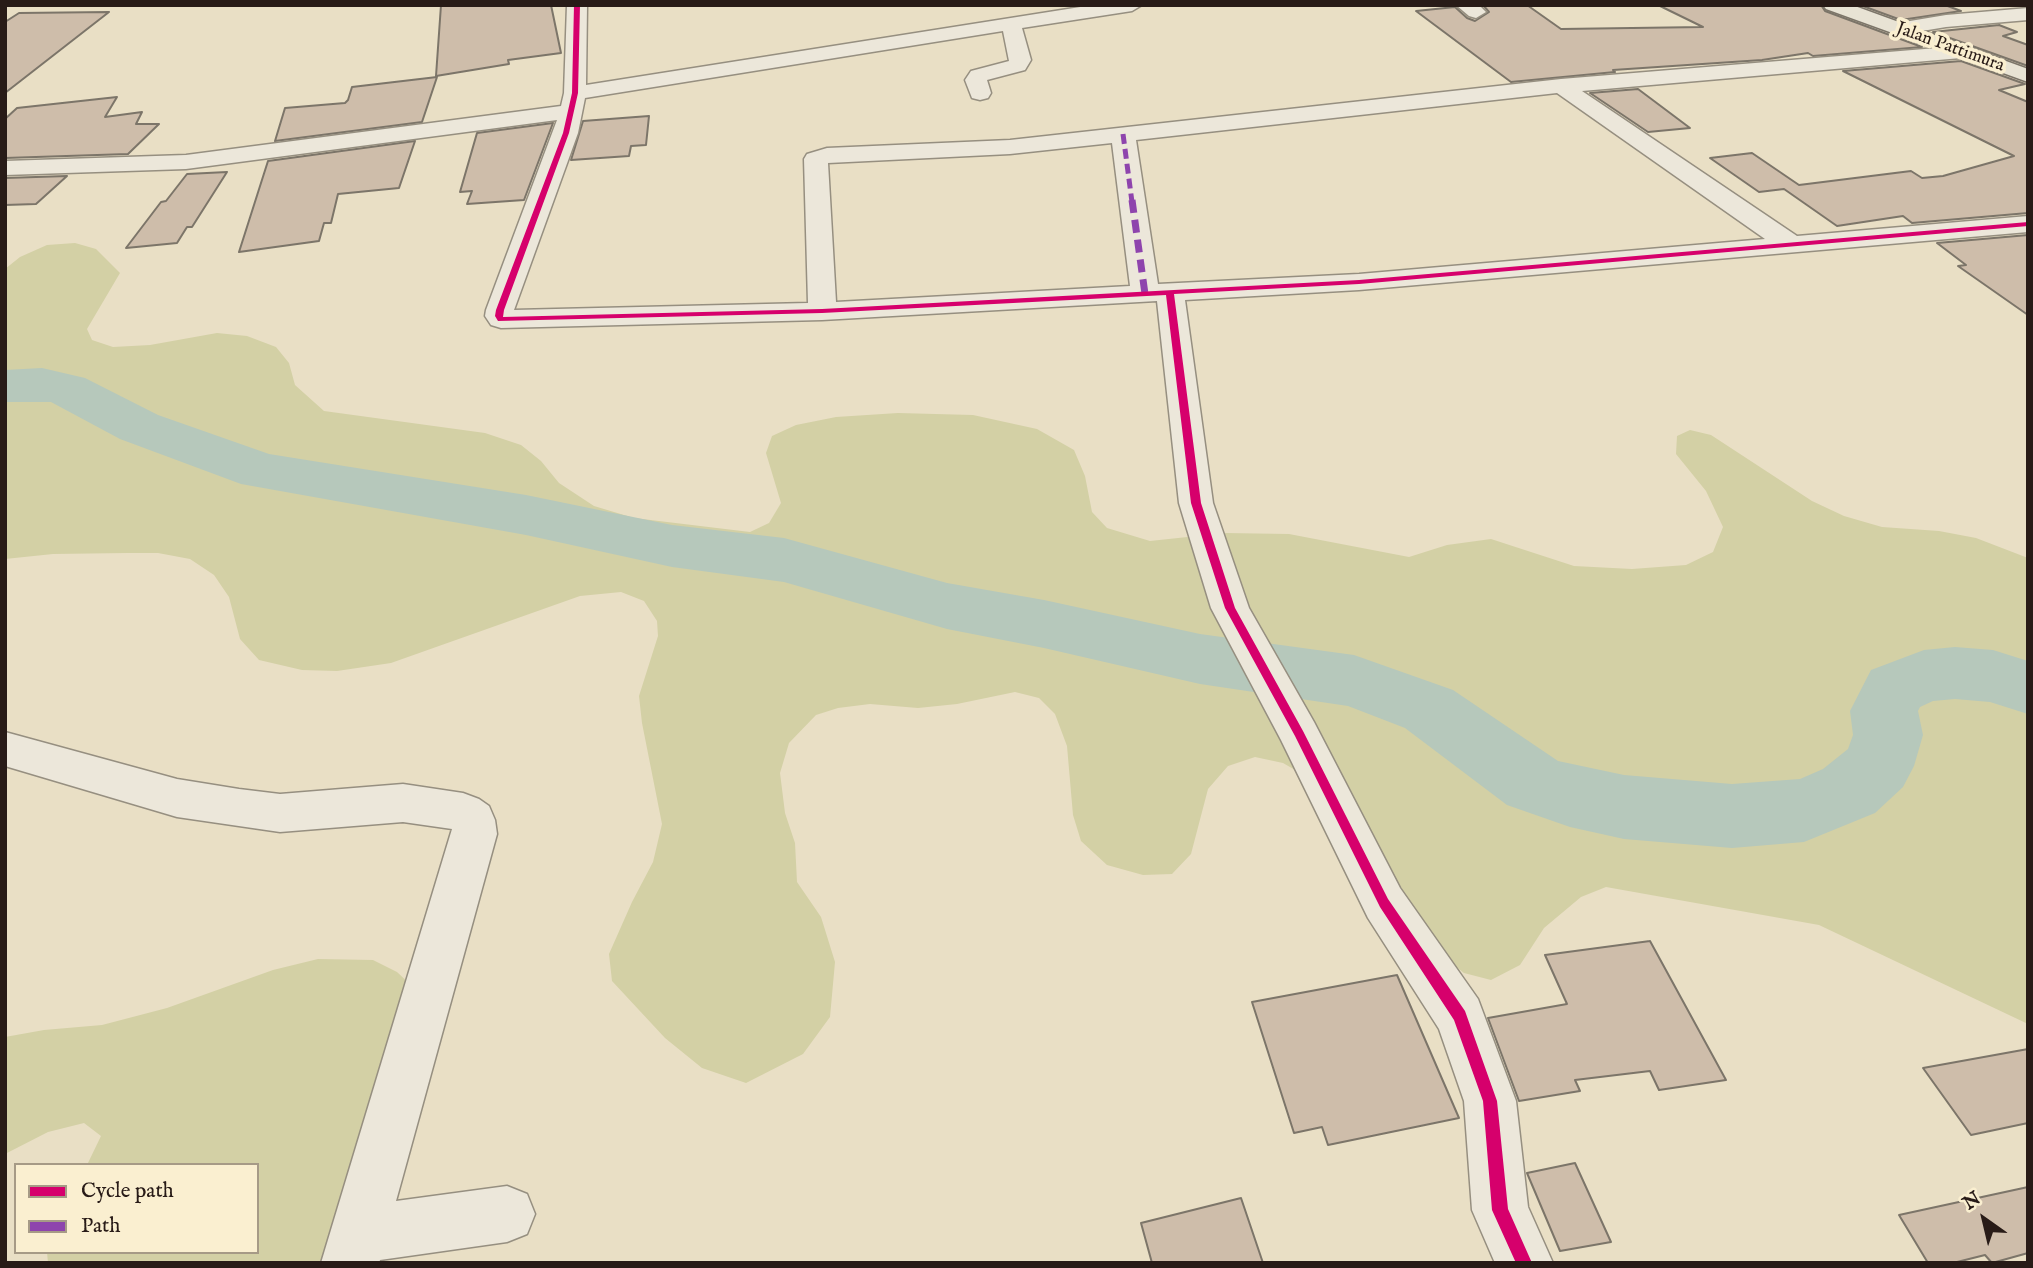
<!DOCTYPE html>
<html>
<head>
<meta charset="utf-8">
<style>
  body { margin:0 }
  #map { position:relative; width:2033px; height:1268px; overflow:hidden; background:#e9dfc5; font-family:"IM FELL English",serif }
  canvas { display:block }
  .frame { position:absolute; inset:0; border:7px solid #281b17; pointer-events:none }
  .legend { position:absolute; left:14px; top:1163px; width:245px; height:91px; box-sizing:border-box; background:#faefd0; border:2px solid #a69a86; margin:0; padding:9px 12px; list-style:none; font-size:21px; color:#281b17 }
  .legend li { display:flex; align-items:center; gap:14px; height:35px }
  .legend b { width:35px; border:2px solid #a69a86 }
  .north { position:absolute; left:1949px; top:1184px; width:70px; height:70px; -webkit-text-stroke:5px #faefd0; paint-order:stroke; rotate:326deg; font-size:19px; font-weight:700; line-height:28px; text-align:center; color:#281b17 }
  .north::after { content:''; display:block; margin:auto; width:24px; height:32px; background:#281b17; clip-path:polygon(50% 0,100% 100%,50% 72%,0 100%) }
</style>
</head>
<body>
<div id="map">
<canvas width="2033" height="1268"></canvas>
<div class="frame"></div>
<ul class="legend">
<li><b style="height:9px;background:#d6006c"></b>Cycle path</li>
<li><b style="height:9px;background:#8e44ad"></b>Path</li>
</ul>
<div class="north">N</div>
</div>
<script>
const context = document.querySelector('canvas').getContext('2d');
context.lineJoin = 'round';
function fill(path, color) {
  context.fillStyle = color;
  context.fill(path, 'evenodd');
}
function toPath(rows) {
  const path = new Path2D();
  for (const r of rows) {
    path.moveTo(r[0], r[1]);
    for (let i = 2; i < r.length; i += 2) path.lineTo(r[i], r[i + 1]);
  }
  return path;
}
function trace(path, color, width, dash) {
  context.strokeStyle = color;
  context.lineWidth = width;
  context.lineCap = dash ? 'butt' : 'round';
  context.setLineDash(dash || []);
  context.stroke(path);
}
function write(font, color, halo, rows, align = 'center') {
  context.font = font + ' "IM FELL English",serif';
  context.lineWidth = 7;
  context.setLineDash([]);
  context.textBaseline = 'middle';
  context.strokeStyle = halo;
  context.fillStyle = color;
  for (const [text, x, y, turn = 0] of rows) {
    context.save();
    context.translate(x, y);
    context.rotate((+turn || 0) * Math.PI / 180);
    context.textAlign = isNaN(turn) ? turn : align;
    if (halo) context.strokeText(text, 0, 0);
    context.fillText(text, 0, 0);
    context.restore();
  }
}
fill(toPath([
  [75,243,96,249,120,273,87,329,92,340,113,347,150,345,217,333,247,336,276,347,289,363,295,385,324,411,485,433,521,445,541,461,559,483,594,506,634,518,750,532,769,523,781,503,766,453,772,436,796,425,836,417,898,413,973,415,1037,429,1074,450,1085,476,1092,512,1107,528,1150,541,1225,533,1289,534,1409,557,1447,545,1491,539,1574,566,1632,569,1686,565,1713,552,1723,527,1706,491,1676,454,1677,436,1690,430,1711,435,1812,501,1844,516,1882,527,1939,531,1976,538,2028,558,2028,1024,1819,925,1606,887,1581,897,1544,928,1520,965,1491,980,1464,973,1433,949,1316,782,1283,763,1255,757,1228,766,1208,789,1191,854,1172,874,1143,875,1107,865,1081,841,1073,815,1067,746,1055,714,1039,698,1015,692,957,704,918,708,870,704,838,708,816,715,789,743,780,773,785,813,795,843,797,882,821,917,835,962,830,1017,803,1054,746,1083,702,1068,665,1038,612,981,609,954,632,902,653,862,662,824,642,723,639,696,658,636,657,621,644,601,621,592,580,596,391,663,337,671,302,670,259,660,240,639,229,597,214,575,190,559,158,553,127,553,53,554,5,559,5,269,20,257,47,245],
  [318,959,373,960,397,972,413,987,350,1263,48,1263,47,1252,257,1252,257,1165,87,1165,101,1136,84,1123,48,1132,5,1154,5,1037,44,1030,102,1025,167,1008,273,970]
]), '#d3d0a5');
fill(toPath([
  [42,368,85,378,158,415,269,454,526,495,672,525,784,538,947,583,1044,600,1200,634,1354,655,1453,690,1558,761,1624,775,1732,784,1800,779,1823,769,1848,749,1853,735,1850,711,1871,670,1924,650,1955,647,1993,650,2028,661,2028,714,1990,702,1955,699,1933,701,1920,707,1918,711,1923,735,1914,766,1903,787,1875,813,1804,842,1732,848,1624,839,1570,827,1507,805,1405,728,1348,706,1200,684,1044,648,947,629,784,582,672,567,526,535,241,484,120,439,51,402,5,402,5,370,42,368]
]), '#b6c8bb');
const building = toPath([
  [441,5,551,5,561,53,508,60,509,64,436,76,441,5],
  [1483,5,1527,5,1561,29,1703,27,1658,5,1821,5,1825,11,1922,47,1813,56,1808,53,1762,60,1613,70,1615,72,1511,82,1416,11,1455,7,1467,18,1475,21,1489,12,1483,5],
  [1860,5,1945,5,1961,11,1901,20,1860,5],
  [109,12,5,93,5,22,19,13,109,12],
  [1999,25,2017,32,2003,36,2028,45,2028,66,1933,32,1999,25],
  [1961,61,2025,84,1999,90,2028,102,2028,213,1912,223,1903,216,1837,226,1784,189,1759,192,1710,158,1752,153,1799,185,1911,171,1922,178,1943,176,2014,156,1843,71,1961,61],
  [437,77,422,122,275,141,285,108,345,103,348,100,352,87,437,77],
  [1638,89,1690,128,1648,132,1590,93,1638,89],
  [117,97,105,117,142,112,136,124,159,124,128,154,5,158,5,119,17,108,117,97],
  [649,116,646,145,631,146,629,156,571,160,583,121,649,116],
  [553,123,524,200,467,204,472,191,460,192,477,133,553,123],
  [415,141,399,188,338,194,331,223,324,223,319,241,239,252,268,161,415,141],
  [227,172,192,227,187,227,177,243,126,248,161,202,166,201,187,174,227,172],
  [67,176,36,204,5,205,5,178,67,176],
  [2028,235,2028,315,1958,266,1966,265,1937,243,2028,235],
  [1650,941,1726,1080,1659,1090,1650,1071,1575,1080,1580,1091,1519,1101,1488,1018,1567,1004,1545,955,1650,941],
  [1397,975,1459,1118,1328,1145,1322,1127,1294,1133,1252,1002,1397,975],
  [2028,1049,2028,1123,1971,1135,1923,1068,2028,1049],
  [1575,1163,1611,1242,1560,1251,1527,1173,1575,1163],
  [2028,1187,2028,1253,1992,1263,1985,1255,1953,1263,1928,1263,1899,1215,2028,1187],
  [1241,1198,1263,1263,1152,1263,1141,1223,1241,1198]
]);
fill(building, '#cebdaa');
trace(building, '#7c7569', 2);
const minor = toPath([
  [567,5,587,5,586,85,1093,5,1142,5,1132,11,1022,28,1031,60,1025,70,987,80,991,93,988,98,980,100,972,98,965,80,971,71,1009,61,1003,31,585,98,578,133,514,310,808,303,804,159,807,154,827,148,1010,140,1561,79,1961,46,1968,48,1971,52,1968,56,1961,58,1582,91,1797,236,2028,216,2028,232,1359,290,1185,300,1213,503,1249,608,1314,722,1400,888,1478,999,1516,1101,1528,1207,1553,1263,1495,1263,1472,1210,1464,1101,1439,1029,1368,918,1281,740,1211,608,1179,503,1157,301,822,320,501,328,491,325,485,316,486,310,557,120,186,169,5,175,5,161,186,155,561,106,564,93,567,5],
  [1557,93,1765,239,1359,274,1158,284,1136,140,1557,93],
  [1112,143,1130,286,836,302,828,163,1010,154,1112,143],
  [1456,5,1479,5,1486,12,1476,18,1469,16,1456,5],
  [2028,8,2028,20,1946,27,1898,35,1891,33,1888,29,1891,25,1898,23,1946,15,2028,8],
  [5,732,177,779,239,789,280,794,403,784,463,793,479,799,489,806,495,820,497,834,396,1201,507,1186,527,1194,535,1214,527,1234,507,1242,380,1260,379,1263,321,1263,452,829,403,822,280,832,177,817,5,766,5,732]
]);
const major = toPath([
  [1823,5,1852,5,2028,69,2028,82,1826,9,1823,5]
]);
trace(minor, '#968f80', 3);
trace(major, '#7c7569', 3);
fill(minor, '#ece7da');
fill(major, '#e8e3d4');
trace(toPath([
  [1123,134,1132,202]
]), '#8e44ad', 5, [10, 5]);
trace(toPath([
  [1132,200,1145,294]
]), '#8e44ad', 7, [13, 7]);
fill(toPath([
  [574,5,580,5,578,93,569,133,504,310,503,317,822,309,1359,280,2028,222,2028,226,1359,284,1174,294,1201,503,1235,608,1303,731,1388,899,1465,1011,1497,1101,1508,1209,1532,1263,1516,1263,1492,1210,1483,1101,1454,1020,1380,907,1295,736,1225,608,1191,503,1166,295,822,313,498,321,495,316,496,310,563,133,572,93,574,5]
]), '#d6006c');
write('18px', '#281b17', '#faefd0', [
  ["Jalan Pattimura",1950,48,20]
]);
</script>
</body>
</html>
